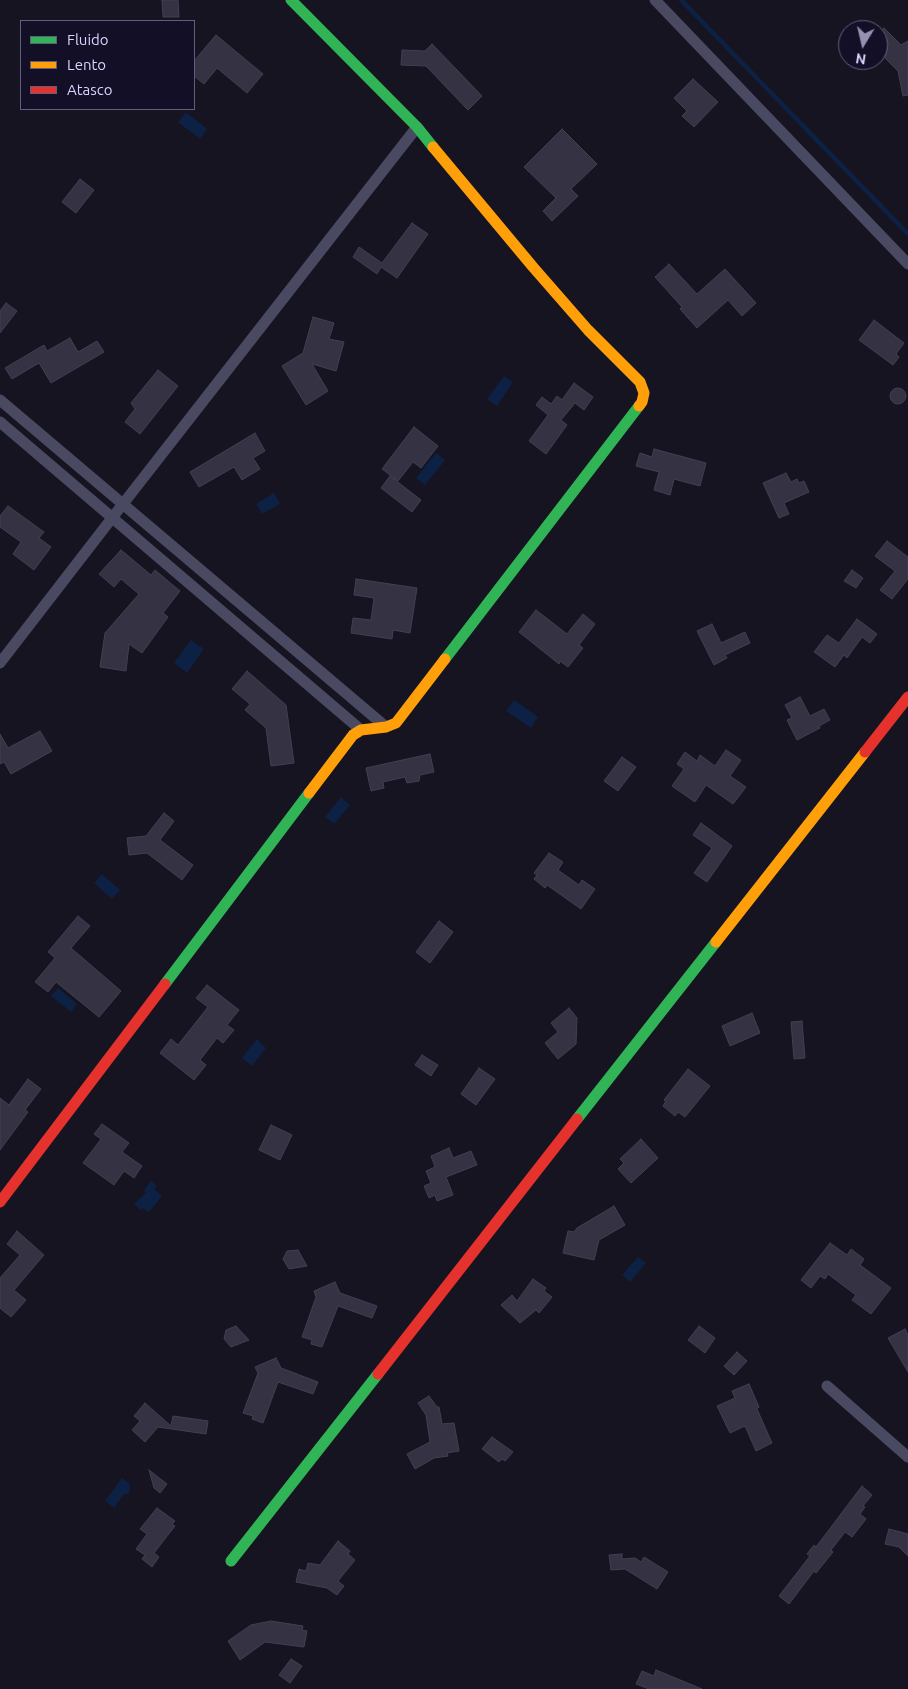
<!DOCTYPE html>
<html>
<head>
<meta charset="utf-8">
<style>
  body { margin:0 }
  #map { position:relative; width:908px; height:1689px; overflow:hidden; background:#161421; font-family:Ubuntu,sans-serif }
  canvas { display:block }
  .legend { position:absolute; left:20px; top:20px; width:175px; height:90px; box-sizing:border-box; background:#130f26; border:1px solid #625e7d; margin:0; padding:6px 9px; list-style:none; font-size:15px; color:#d9d4ff }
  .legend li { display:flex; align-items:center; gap:10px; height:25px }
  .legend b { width:25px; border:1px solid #625e7d }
  .north { position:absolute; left:838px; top:20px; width:50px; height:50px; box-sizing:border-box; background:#130f26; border:1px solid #625e7d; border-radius:50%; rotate:189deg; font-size:14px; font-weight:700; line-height:20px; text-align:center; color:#d9d4ff }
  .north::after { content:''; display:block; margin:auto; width:18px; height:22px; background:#9591b1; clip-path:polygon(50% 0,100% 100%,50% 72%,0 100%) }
</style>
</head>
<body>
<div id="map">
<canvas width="908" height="1689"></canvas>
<ul class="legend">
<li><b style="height:6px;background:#30b455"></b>Fluido</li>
<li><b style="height:6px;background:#ff9f0a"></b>Lento</li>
<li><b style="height:6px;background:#e5322d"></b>Atasco</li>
</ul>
<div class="north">N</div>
</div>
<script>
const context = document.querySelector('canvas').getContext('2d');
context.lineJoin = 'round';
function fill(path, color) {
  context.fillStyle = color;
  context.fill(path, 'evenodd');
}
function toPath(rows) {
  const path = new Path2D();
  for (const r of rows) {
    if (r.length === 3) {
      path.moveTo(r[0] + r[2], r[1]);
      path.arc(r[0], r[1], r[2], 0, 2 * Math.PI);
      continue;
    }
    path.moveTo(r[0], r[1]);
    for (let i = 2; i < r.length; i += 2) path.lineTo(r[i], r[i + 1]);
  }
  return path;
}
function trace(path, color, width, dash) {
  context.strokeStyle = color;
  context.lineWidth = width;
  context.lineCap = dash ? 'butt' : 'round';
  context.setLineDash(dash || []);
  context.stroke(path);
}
fill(toPath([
  [186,112,207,129,200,139,178,122],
  [504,376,513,382,497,406,487,399],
  [436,453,445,460,425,485,416,478],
  [274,493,280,504,262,514,256,504],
  [191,640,204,649,187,673,174,663],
  [514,700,538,717,531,728,506,711],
  [341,797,350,805,334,824,325,817],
  [102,874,120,890,112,899,94,883],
  [58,988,77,1004,71,1012,51,996],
  [257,1039,266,1048,252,1066,242,1058],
  [151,1181,157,1186,154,1189,162,1196,149,1212,143,1208,141,1210,134,1204,146,1193,144,1190],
  [638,1257,646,1263,630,1282,622,1275],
  [122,1478,130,1484,129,1494,124,1494,114,1508,105,1501]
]), '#0d2144');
trace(toPath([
  [681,0,908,234]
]), '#0d2144', 4.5);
const building = toPath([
  [162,0,178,0,179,17,163,17,162,0],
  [884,28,901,45,908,41,908,95,903,96,898,71,878,51,878,34,884,28],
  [216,35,263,74,247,93,217,68,204,84,194,76,194,61,216,35],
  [432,44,482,96,468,110,426,66,401,65,402,50,425,51,432,44],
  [693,79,718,102,694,127,682,116,687,111,674,98,693,79],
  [562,129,597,164,571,189,578,196,552,221,543,211,556,198,524,167,562,129],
  [80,179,94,190,76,213,62,202,80,179],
  [412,223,428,234,397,278,381,267,377,274,353,257,359,247,382,263,412,223],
  [669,264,697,294,725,269,756,303,742,316,728,300,697,328,680,309,682,307,655,277,669,264],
  [6,303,17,311,0,333,0,311,6,303],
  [313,317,334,323,329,339,344,342,336,371,312,364,328,391,306,405,282,366,303,353,313,317],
  [874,320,904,343,896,354,899,357,893,365,859,340,874,320],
  [70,338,78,352,97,341,104,352,51,383,39,363,12,379,5,368,44,345,47,351,70,338],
  [158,370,178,386,140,434,125,422,135,409,131,403,158,370],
  [574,383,593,397,584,410,575,403,561,420,567,425,546,454,529,441,548,415,536,405,542,397,551,404,557,396,562,400,574,383],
  [898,396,8],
  [414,427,438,446,421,468,413,462,398,481,382,469,414,427],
  [255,433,265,451,253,458,260,469,242,480,234,467,199,487,190,472,255,433],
  [654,449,706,463,700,486,674,479,670,495,654,490,659,472,636,466,640,453,652,457,654,449],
  [786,473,791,482,797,479,799,483,804,481,809,492,784,503,789,514,779,518,763,483,786,473],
  [390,476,421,500,412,512,381,488,390,476],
  [8,506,44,532,39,538,51,547,34,570,13,554,21,542,0,527,0,516,8,506],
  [887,541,908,557,908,579,892,599,880,590,895,571,875,556,887,541],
  [121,550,151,575,155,570,180,591,163,613,168,617,142,653,129,644,126,671,100,667,105,633,139,594,121,579,114,587,99,574,121,550],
  [852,570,863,578,856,588,844,581,852,570],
  [356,579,417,588,410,633,393,630,392,639,351,633,353,618,371,620,374,598,354,595,356,579],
  [536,610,567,634,583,614,595,624,579,645,583,648,568,667,560,661,559,664,519,632,536,610],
  [857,619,877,634,870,643,862,637,847,658,844,655,835,667,814,652,827,635,839,643,857,619],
  [712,624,721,643,745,632,750,643,725,655,727,658,714,665,697,631,712,624],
  [247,671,286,705,294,763,271,766,266,728,245,710,250,704,232,689,247,671],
  [800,697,810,716,824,709,830,720,819,726,820,728,797,740,787,720,792,718,785,705,800,697],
  [40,731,52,751,11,774,4,762,0,764,0,734,8,748,40,731],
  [726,750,741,760,730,776,746,787,733,804,706,785,695,802,672,786,684,769,677,764,685,752,697,761,700,755,715,766,726,750],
  [430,754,434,772,420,775,419,781,407,783,405,777,383,782,384,788,371,791,366,768,430,754],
  [622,757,636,767,618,791,604,781,622,757],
  [164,813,174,821,160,840,193,865,182,880,147,853,129,855,127,838,146,836,164,813],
  [701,823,732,846,707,882,694,873,712,848,693,835,701,823],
  [549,853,563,862,558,870,579,885,582,880,595,889,581,909,547,885,545,888,534,879,537,875,534,873,549,853],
  [78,916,90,926,71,948,121,991,99,1017,56,982,48,992,35,982,55,958,48,952,78,916],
  [439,921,453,932,430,963,416,952,439,921],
  [207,985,239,1010,227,1025,234,1030,223,1043,217,1038,200,1060,206,1065,194,1080,160,1053,171,1039,178,1045,208,1007,196,998,207,985],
  [569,1008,577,1018,576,1044,558,1059,545,1043,558,1032,551,1023,569,1008],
  [752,1013,760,1033,730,1046,722,1026,752,1013],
  [802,1021,805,1058,794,1059,791,1022,802,1021],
  [422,1055,438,1065,431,1076,415,1065,422,1055],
  [479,1068,495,1079,476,1105,461,1094,479,1068],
  [688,1069,710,1086,685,1117,678,1112,675,1116,663,1106,666,1101,664,1100,688,1069],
  [28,1079,41,1089,25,1110,28,1112,0,1150,0,1098,9,1105,28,1079],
  [102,1124,129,1143,122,1152,142,1166,134,1178,124,1171,114,1185,83,1163,101,1139,94,1134,102,1124],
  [271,1125,292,1135,280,1160,259,1150,271,1125],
  [641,1139,658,1158,631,1183,618,1169,624,1163,620,1159,641,1139],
  [449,1148,453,1158,471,1151,477,1165,446,1177,453,1195,437,1201,435,1195,429,1198,424,1186,431,1183,426,1171,435,1167,431,1156,449,1148],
  [614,1206,625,1225,599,1240,594,1260,563,1253,568,1231,574,1232,577,1228,614,1206],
  [17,1231,44,1255,14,1290,26,1300,11,1317,0,1308,0,1278,20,1255,7,1244,17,1231],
  [830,1243,847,1255,851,1249,864,1259,860,1265,891,1288,871,1314,852,1300,856,1295,828,1274,825,1279,820,1276,811,1288,801,1280,830,1243],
  [298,1250,307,1266,289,1269,283,1259,287,1251,298,1250],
  [533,1279,546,1288,544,1291,552,1297,539,1313,536,1310,520,1323,501,1305,512,1295,517,1301,533,1279],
  [335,1282,340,1293,377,1306,372,1318,338,1306,322,1347,311,1344,312,1340,302,1337,316,1297,314,1291,335,1282],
  [236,1326,249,1340,231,1347,224,1339,226,1330,236,1326],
  [699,1326,715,1338,705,1353,688,1340,699,1326],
  [905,1329,908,1335,908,1372,888,1338,905,1329],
  [737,1352,747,1361,734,1375,724,1366,737,1352],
  [276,1358,281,1368,318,1382,313,1394,278,1382,263,1423,252,1419,253,1416,243,1413,258,1373,255,1367,276,1358],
  [749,1384,759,1407,757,1409,772,1443,756,1451,745,1426,730,1433,717,1406,735,1398,732,1391,749,1384],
  [429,1396,437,1407,439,1407,442,1424,454,1423,459,1451,447,1453,448,1456,434,1458,415,1469,407,1454,430,1442,426,1415,418,1403,429,1396],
  [145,1403,171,1426,173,1416,208,1421,206,1434,158,1427,145,1442,132,1430,140,1421,134,1416,145,1403],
  [492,1437,513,1452,505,1461,502,1459,499,1462,482,1449,492,1437],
  [149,1470,167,1484,160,1493,154,1488,149,1470],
  [862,1486,872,1495,863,1506,865,1507,860,1514,866,1519,852,1537,845,1532,831,1550,833,1552,816,1573,814,1571,789,1604,779,1596,810,1556,807,1554,814,1545,816,1547,862,1486],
  [157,1508,175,1521,172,1524,175,1526,154,1553,159,1557,152,1567,142,1559,145,1555,136,1549,147,1534,140,1529,157,1508],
  [889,1529,908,1534,908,1556,899,1547,885,1544,889,1529],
  [338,1541,350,1551,348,1554,355,1560,338,1581,344,1586,337,1595,327,1588,296,1582,299,1569,306,1571,308,1563,320,1565,338,1541],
  [622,1554,622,1559,635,1558,641,1562,644,1557,668,1572,657,1589,625,1569,611,1570,609,1555,622,1554],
  [271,1621,303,1626,302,1630,307,1631,304,1647,265,1642,240,1660,228,1641,251,1625,271,1621],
  [291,1659,302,1666,290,1683,279,1675,291,1659],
  [656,1670,702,1689,649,1689,636,1684,642,1671,654,1676,656,1670]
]);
fill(building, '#343243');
trace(building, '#433f54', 1);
trace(toPath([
  [655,0,908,264],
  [0,400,386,727],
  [0,422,361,730],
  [0,663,112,518,417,127],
  [827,1386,908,1457]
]), '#4a4962', 11);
trace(toPath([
  [291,0,417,127,433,147],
  [445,659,639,406],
  [165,984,309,793],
  [577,1119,716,942],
  [231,1561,378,1374]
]), '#30b455', 11);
trace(toPath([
  [433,147,533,267,588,330,640,382,644,393,642,402,639,406],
  [309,793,353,735,361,730,386,727,396,723,445,659],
  [716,942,865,752]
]), '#ff9f0a', 11);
trace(toPath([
  [865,752,908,697],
  [0,1202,165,984],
  [378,1374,577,1119]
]), '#e5322d', 11);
</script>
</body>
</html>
